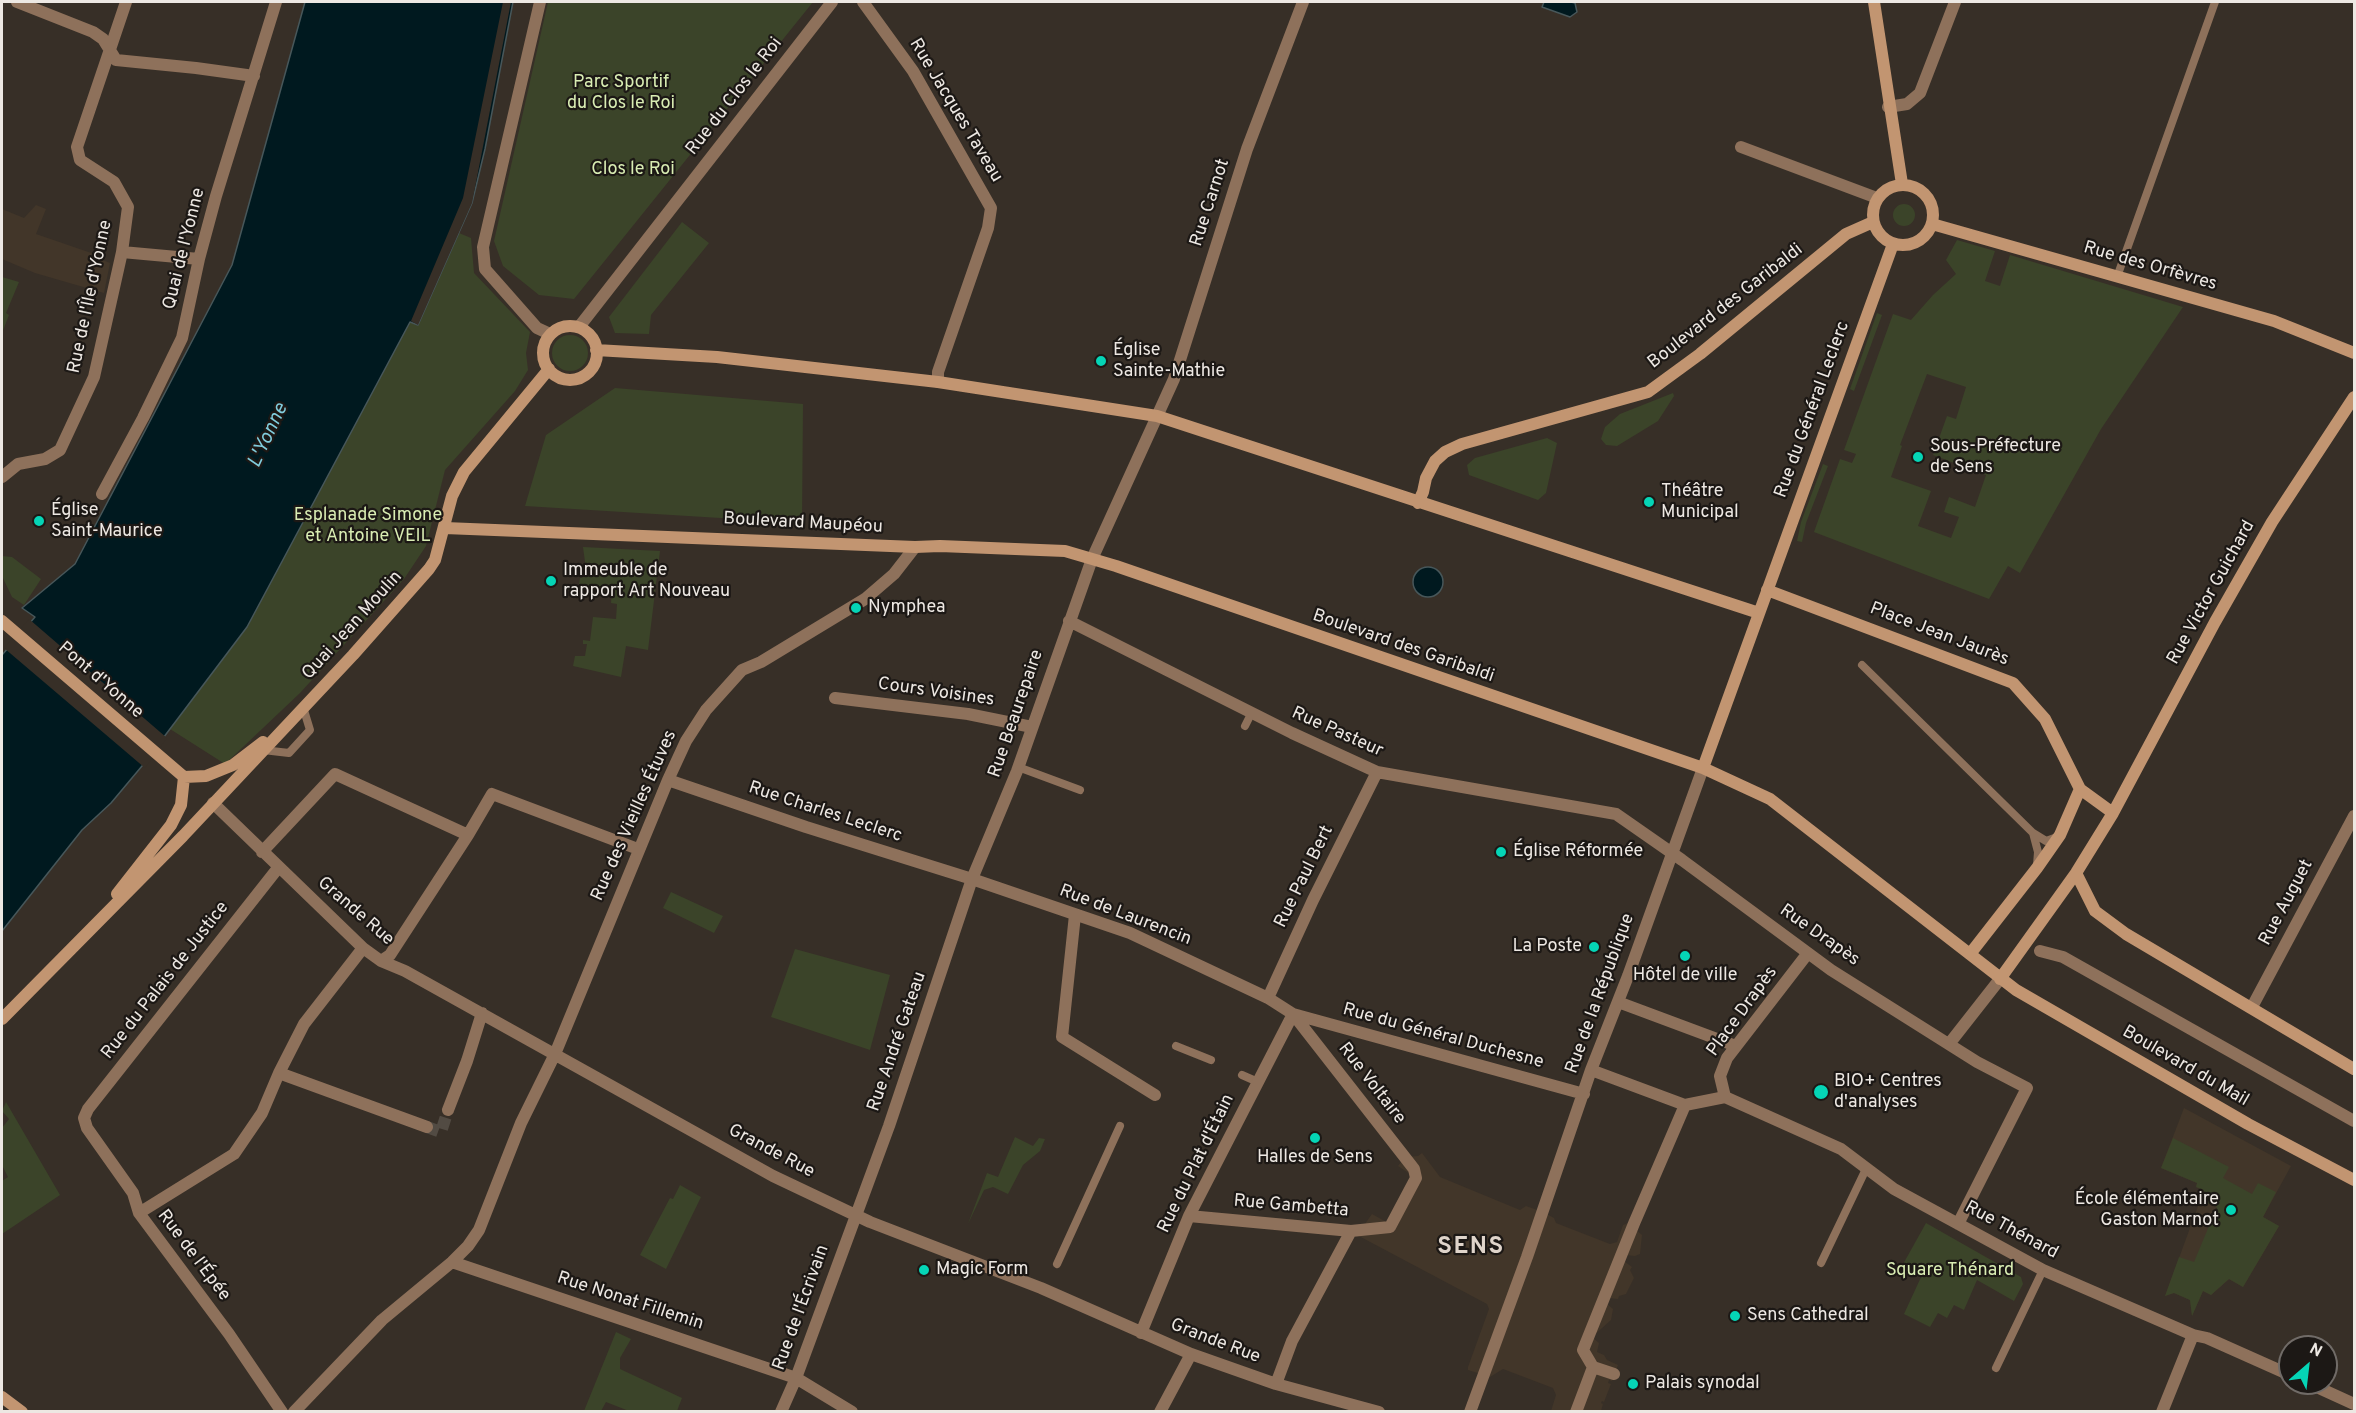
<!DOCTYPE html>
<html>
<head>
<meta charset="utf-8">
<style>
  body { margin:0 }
  #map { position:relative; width:2356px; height:1413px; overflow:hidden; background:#372f27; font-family:Overpass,sans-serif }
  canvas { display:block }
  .frame { position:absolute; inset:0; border:3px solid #ede8e3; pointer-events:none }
  .north { position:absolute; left:2278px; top:1335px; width:60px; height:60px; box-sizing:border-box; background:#1c1815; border:2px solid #706b67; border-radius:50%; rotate:28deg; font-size:16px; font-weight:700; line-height:24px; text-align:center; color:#ede8e3 }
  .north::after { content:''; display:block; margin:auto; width:21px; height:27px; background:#05d5b6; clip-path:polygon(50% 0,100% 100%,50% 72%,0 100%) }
</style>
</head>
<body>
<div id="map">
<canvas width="2356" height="1413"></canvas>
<div class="frame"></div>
<div class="north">N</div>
</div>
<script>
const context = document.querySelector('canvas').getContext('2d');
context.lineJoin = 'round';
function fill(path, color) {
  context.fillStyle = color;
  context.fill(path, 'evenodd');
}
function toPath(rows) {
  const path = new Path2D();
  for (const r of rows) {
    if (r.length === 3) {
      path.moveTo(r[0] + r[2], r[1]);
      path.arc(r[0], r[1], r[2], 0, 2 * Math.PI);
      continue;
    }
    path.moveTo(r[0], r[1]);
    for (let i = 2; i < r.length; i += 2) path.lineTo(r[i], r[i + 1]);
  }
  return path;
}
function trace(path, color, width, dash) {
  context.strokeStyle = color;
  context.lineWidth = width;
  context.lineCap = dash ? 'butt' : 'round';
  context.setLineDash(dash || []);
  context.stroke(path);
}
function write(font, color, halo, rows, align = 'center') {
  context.font = font + ' Overpass,sans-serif';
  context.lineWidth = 4.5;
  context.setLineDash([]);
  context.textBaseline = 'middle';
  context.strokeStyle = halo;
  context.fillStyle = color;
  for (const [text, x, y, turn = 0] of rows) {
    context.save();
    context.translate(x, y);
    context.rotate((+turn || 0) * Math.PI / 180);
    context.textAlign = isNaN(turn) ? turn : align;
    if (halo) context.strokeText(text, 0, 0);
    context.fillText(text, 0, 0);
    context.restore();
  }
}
fill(toPath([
  [36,205,46,209,36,234,100,256,100,259,110,263,104,293,35,273,2,259,2,209,24,218],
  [2184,1108,2291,1166,2263,1217,2279,1226,2243,1287,2229,1279,2211,1295,2203,1291,2192,1316,2190,1300,2174,1293,2165,1296,2204,1190,2196,1187,2197,1183,2161,1168],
  [1422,1153,1440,1177,1520,1210,1526,1206,1543,1212,1554,1218,1556,1223,1610,1244,1617,1242,1623,1225,1628,1223,1642,1235,1640,1254,1635,1256,1626,1255,1624,1261,1632,1267,1630,1270,1634,1278,1626,1294,1619,1296,1618,1299,1609,1298,1606,1303,1613,1309,1611,1320,1592,1337,1599,1343,1597,1352,1604,1355,1607,1360,1618,1365,1612,1381,1609,1380,1608,1383,1611,1384,1604,1402,1602,1401,1601,1403,1603,1404,1601,1411,1551,1411,1556,1395,1553,1388,1503,1369,1490,1377,1468,1370,1468,1367,1489,1309,1487,1304,1357,1235,1372,1214,1388,1223,1413,1176,1398,1166,1405,1157,1418,1156]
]), '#423629');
fill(toPath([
  [548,2,813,2,574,299,539,295,503,266,494,241],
  [1904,215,11],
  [682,222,709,243,651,315,649,334,615,333,609,317],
  [459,233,471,238,474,273,530,332,526,353,528,370,515,391,445,470,426,546,404,579,300,693,225,764,170,729,247,627,410,321,418,324],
  [1957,240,1995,251,1985,281,2000,286,2010,255,2183,307,2101,429,2020,573,2008,566,1989,599,1814,532,1840,459,1852,463,1856,454,1844,450,1893,314,1911,320,1933,295,1956,274,1946,260],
  [1927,374,1966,387,1956,419,1947,416,1933,455,1986,475,1975,507,1949,497,1944,512,1959,517,1951,538,1918,526,1931,491,1891,477,1902,446,1900,445],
  [2,277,19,282,6,313,9,315,2,333],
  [1877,313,1882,315,1854,391,1850,389],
  [570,353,18],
  [615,388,803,404,802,523,525,506,546,435],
  [1673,393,1674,396,1658,421,1617,446,1606,445,1601,439,1605,427,1620,414],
  [1547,438,1557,443,1546,493,1538,500,1469,475,1467,465,1475,458],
  [1823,464,1828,466,1806,523,1802,542,1797,541,1801,522],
  [583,547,660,551,648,650,626,646,621,677,573,666,575,656,585,656,587,644,583,644,583,640,590,641,593,617,616,619,617,604,611,603,612,588,605,588,605,593,584,590,585,585,579,584,580,578,584,577,585,562],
  [2,556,12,557,41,579,24,605,12,597,2,576],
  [671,892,723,916,714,933,663,908],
  [795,949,890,975,870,1050,771,1017],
  [6,1102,60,1195,2,1234,2,1181,8,1177,2,1165,2,1128,9,1119,2,1111],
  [1015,1137,1033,1146,1039,1138,1045,1139,1040,1151,1023,1165,1008,1194,993,1187,984,1190,968,1224,987,1173,998,1177],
  [2173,1138,2229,1167,2223,1178,2252,1194,2258,1183,2276,1192,2263,1217,2279,1226,2243,1287,2229,1279,2211,1295,2203,1291,2192,1316,2190,1300,2174,1293,2165,1296,2179,1257,2194,1262,2217,1207,2200,1200,2204,1190,2196,1187,2197,1183,2161,1168],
  [680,1185,701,1197,666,1269,640,1255,670,1198,673,1199],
  [1926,1223,2021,1277,2023,1284,2014,1301,1977,1280,1964,1310,1954,1305,1947,1318,1938,1313,1930,1327,1904,1314,1922,1275,1902,1266],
  [616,1332,631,1339,620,1358,620,1369,682,1398,677,1411,629,1411,606,1402,601,1411,584,1411]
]), '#3b4429');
const water = toPath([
  [305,2,513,2,485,149,472,203,418,325,410,322,247,627,142,766,111,803,82,830,2,931,2,655,35,617,22,608,75,564,232,265,305,2],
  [1544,2,1571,2,1575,3,1577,12,1570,17,1542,7,1544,2],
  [1428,582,15]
]);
fill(water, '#00191f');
trace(water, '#47575a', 1.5);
fill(toPath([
  [503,2,511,2,472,203,418,325,411,321,463,198],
  [29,619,167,738,145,768,4,648]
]), '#372f27');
trace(toPath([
  [427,1127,441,1132,448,1110]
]), '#524b43', 12, [12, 6]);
trace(toPath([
  [2117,277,2215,2],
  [1862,665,2033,833,2046,841,2057,837],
  [1245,726,1252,712],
  [263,750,289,753,310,730,303,707],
  [1018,767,1080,790],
  [2033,833,2038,852,2037,865],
  [1176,1046,1211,1060],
  [1242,1075,1258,1082],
  [1821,1263,1866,1169],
  [1057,1264,1120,1126],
  [1996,1368,2043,1270]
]), '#8e715b', 8);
trace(toPath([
  [17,2,93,32,103,39,116,60,196,68,254,76],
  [540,2,483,247,485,269,537,328,550,334],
  [863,2,913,71,991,208,988,228,938,372,938,382],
  [1888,107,1907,104,1920,93,1955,2],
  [1741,147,1877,198],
  [122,252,199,259],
  [579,327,832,2],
  [2,477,18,464,45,459,60,450,94,377,122,252,128,207,114,182,80,160,77,147,126,2],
  [102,494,143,418,182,338,199,259,216,196,276,2],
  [1069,621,1292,733,1377,772,1616,814,1682,860,1831,970,1977,1062,2027,1088,1958,1224],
  [835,698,968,714,1032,727],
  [668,780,806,827,972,879,1130,933,1268,998,1293,1014,1584,1094],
  [213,803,363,948,381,961,405,971,773,1176,870,1222,1041,1288,1191,1354,1276,1384,1379,1412],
  [262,852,335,774,468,835],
  [278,868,88,1109,84,1118,87,1128,133,1193,139,1213,229,1334,282,1412],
  [1075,915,1062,1037,1155,1095],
  [2040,951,2063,957,2354,1121],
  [381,961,390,955,468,835,492,794,638,849],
  [1268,998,1313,900,1377,772],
  [1618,1002,1736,1046],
  [2252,1007,2354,816],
  [1949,1044,2000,979],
  [1591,1070,1685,1105,1725,1097],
  [279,1073,427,1127],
  [1725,1097,1841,1149,1894,1189,2043,1270,2193,1335,2207,1338,2290,1375],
  [1725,1097,1720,1076,1727,1058,1808,953],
  [448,1110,467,1061,482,1013],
  [139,1213,234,1154,262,1113,279,1073,304,1024,363,948],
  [1189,1216,1351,1231,1390,1227,1416,1178,1414,1169,1293,1014],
  [452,1262,796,1378,852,1412],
  [1141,1333,1189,1216,1293,1014],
  [1593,1367,1583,1350,1635,1221,1685,1105],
  [2308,1383,2354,1404],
  [1276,1384,1292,1341,1351,1231],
  [294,1412,382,1320,452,1262,468,1246,479,1230,521,1123,555,1054,668,780,686,741,706,710,742,670,761,662,865,599,894,574,915,547],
  [781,1412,796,1378,889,1126,972,879,1017,771,1092,559,1174,379,1247,149,1303,2],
  [1160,1412,1191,1354],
  [1470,1412,1527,1257,1591,1070,1628,976,1703,768],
  [1576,1412,1593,1367,1614,1374],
  [2162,1412,2193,1335]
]), '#8e715b', 12);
trace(toPath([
  [1874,2,1902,184],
  [1903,215,30],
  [1932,224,2274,321,2354,353],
  [570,353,27],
  [596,350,717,357,938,382,1157,416,1759,613],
  [1418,503,1423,492,1426,478,1435,461,1445,452,1462,444,1648,392,1700,354,1846,234,1873,222],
  [445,528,915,547,940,546,1065,551,1116,566,1703,768,1770,799,2016,990,2248,1124,2354,1180],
  [1767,590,2013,683,2045,719,2080,789,2113,813,2076,873,2000,979],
  [2,621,184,777],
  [1703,768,1893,244],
  [184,777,206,776,233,765,263,742],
  [2113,813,2215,622,2272,522,2354,397],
  [2076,873,2095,911,2126,934,2354,1069],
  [117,894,171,825,181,805,184,777],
  [1970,954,2037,868,2060,835,2080,789],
  [2,1019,183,836,353,655,429,569,435,560,452,496,464,472,549,369],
  [2,1397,22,1412]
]), '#c29571', 12);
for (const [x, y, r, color] of [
  [1101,361,6,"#05d5b6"],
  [1918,457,6,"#05d5b6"],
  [1649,502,6,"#05d5b6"],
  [39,521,6,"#05d5b6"],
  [551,581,6,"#05d5b6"],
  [856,608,6,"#05d5b6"],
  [1501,852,6,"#05d5b6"],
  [1594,947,6,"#05d5b6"],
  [1685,956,6,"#05d5b6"],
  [1821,1092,8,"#05d5b6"],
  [1315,1138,6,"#05d5b6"],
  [2231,1210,6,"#05d5b6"],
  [924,1270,6,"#05d5b6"],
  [1735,1316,6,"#05d5b6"],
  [1633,1384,6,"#05d5b6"]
]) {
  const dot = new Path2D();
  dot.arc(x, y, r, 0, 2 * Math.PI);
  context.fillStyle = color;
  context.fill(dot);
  trace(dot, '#1c1815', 2);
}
write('18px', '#d9edb3', '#1c1815', [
  ["Parc Sportif",621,83],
  ["du Clos le Roi",621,104],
  ["Clos le Roi",633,170],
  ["Esplanade Simone",368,516],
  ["et Antoine VEIL",368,537],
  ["Square Thénard",1950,1271]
]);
write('18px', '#ede8e3', '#1c1815', [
  ["Rue du Clos le Roi",735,97,-52],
  ["Rue Jacques Taveau",955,111,59],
  ["Rue Carnot",1211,203,-72],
  ["Quai de l'Yonne",185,249,-76],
  ["Rue des Orfèvres",2150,267,16],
  ["Rue de l'Île d'Yonne",91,297,-78],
  ["Boulevard des Garibaldi",1726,307,-38],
  ["Rue du Général Leclerc",1813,410,-70],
  ["Boulevard Maupéou",803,524,3],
  ["Rue Victor Guichard",2212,593,-61],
  ["Quai Jean Moulin",353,626,-48],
  ["Place Jean Jaurès",1939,635,21],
  ["Boulevard des Garibaldi",1403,647,19],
  ["Pont d'Yonne",100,681,41],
  ["Cours Voisines",936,693,8],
  ["Rue Beaurepaire",1017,714,-71],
  ["Rue Pasteur",1337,733,24],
  ["Rue Charles Leclerc",825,813,18],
  ["Rue des Vieilles Étuves",635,816,-66],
  ["Rue Paul Bert",1305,877,-64],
  ["Rue Auguet",2287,903,-62],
  ["Grande Rue",355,912,41],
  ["Rue de Laurencin",1125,916,21],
  ["Rue Drapès",1819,936,35],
  ["Rue du Palais de Justice",166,981,-52],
  ["Rue de la République",1601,994,-70],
  ["Place Drapès",1743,1012,-54],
  ["Rue du Général Duchesne",1443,1037,15],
  ["Rue André Gateau",898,1042,-71],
  ["Boulevard du Mail",2185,1067,30],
  ["Rue Voltaire",1371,1084,52],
  ["Grande Rue",771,1152,28],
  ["Rue du Plat d'Étain",1197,1164,-64],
  ["Rue Gambetta",1291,1207,5],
  ["Rue Thénard",2011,1231,28],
  ["Rue de l'Épée",193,1256,53],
  ["Rue Nonat Fillemin",630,1302,18],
  ["Rue de l'Écrivain",802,1308,-70],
  ["Grande Rue",1215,1342,21]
]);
write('18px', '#ede8e3', '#1c1815', [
  ["Église",1113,351],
  ["Sainte-Mathie",1113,372],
  ["Sous-Préfecture",1930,447],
  ["de Sens",1930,468],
  ["Théâtre",1661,492],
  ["Municipal",1661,513],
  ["Église",51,511],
  ["Saint-Maurice",51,532],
  ["Immeuble de",563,571],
  ["rapport Art Nouveau",563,592],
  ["Nymphea",868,608],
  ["Église Réformée",1513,852],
  ["La Poste",1582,947,"right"],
  ["Hôtel de ville",1685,976,"center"],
  ["BIO+ Centres",1834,1082],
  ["d'analyses",1834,1103],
  ["Halles de Sens",1315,1158,"center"],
  ["École élémentaire",2219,1200,"right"],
  ["Gaston Marnot",2219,1221,"right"],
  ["Magic Form",936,1270],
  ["Sens Cathedral",1747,1316],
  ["Palais synodal",1645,1384]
], 'left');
write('italic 20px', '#80ccdc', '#1c1815', [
  ["L'Yonne",269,436,-65]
]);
context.letterSpacing = '1.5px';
write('bold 24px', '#dfd4ca', '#1c1815', [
  ["SENS",1471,1248]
]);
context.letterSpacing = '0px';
</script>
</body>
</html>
